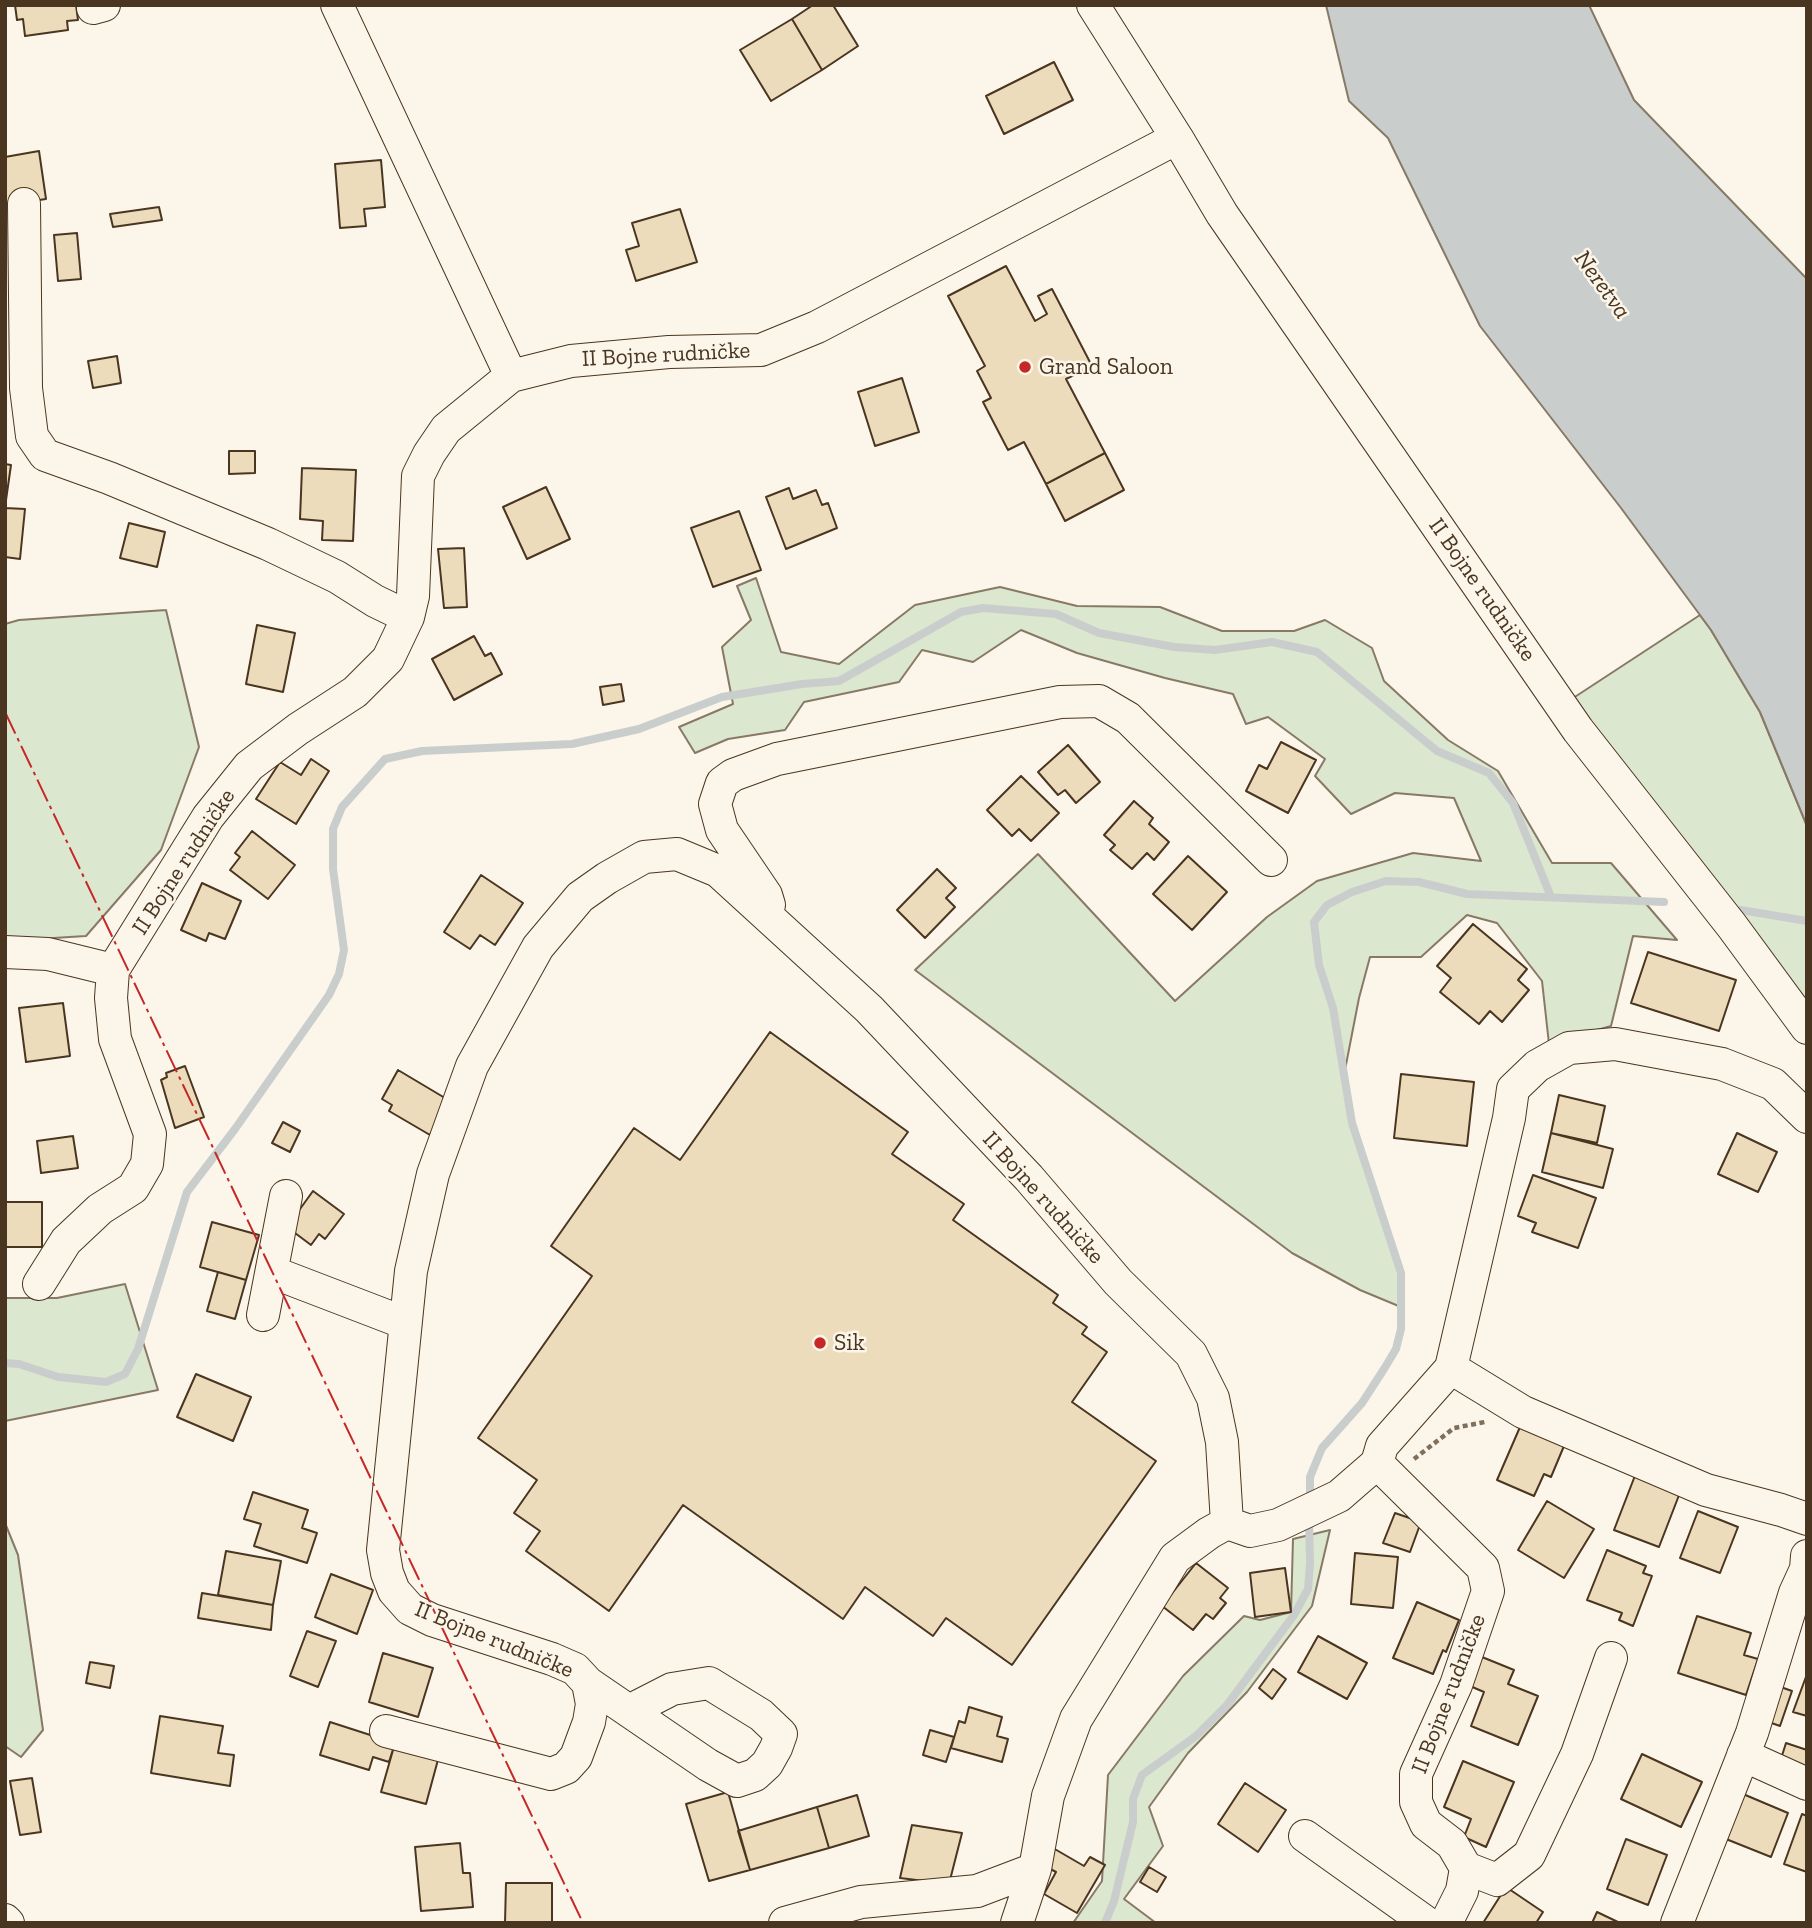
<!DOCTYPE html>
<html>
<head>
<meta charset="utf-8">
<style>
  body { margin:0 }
  #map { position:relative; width:1812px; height:1928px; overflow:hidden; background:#fbf6e9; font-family:"Zilla Slab",serif }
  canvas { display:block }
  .frame { position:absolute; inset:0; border:7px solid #4a3520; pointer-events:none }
</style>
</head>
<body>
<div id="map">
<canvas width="1812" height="1928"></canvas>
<div class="frame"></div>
</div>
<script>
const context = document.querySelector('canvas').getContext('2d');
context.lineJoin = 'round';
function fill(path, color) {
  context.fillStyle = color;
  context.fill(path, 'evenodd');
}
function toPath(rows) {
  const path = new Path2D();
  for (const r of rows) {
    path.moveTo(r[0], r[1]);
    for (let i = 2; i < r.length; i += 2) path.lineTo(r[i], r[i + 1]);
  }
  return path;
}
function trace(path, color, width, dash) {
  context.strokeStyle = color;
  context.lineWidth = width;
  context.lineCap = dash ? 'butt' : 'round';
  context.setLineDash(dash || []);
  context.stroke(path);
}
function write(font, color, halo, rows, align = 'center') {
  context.font = font + ' "Zilla Slab",serif';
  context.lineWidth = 5;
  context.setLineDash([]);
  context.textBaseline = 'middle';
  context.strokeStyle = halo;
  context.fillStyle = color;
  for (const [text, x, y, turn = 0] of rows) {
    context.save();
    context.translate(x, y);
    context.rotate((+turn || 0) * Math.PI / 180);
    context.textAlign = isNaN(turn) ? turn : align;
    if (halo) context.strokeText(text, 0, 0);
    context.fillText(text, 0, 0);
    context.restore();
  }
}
const green = toPath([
  [756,578,781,652,839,664,915,605,1000,587,1077,606,1160,607,1222,631,1294,631,1325,620,1372,648,1384,681,1448,740,1498,771,1552,863,1611,863,1677,940,1633,936,1611,1026,1549,1044,1542,981,1497,923,1467,915,1421,957,1370,957,1359,998,1344,1075,1352,1123,1401,1273,1401,1307,1360,1290,1292,1253,915,970,1038,854,1175,1001,1267,917,1317,881,1413,853,1481,861,1454,798,1395,793,1351,814,1315,776,1325,759,1268,717,1246,724,1233,694,1165,678,1077,653,1021,630,973,662,922,650,899,682,804,702,785,730,728,739,695,753,679,727,733,704,722,647,751,620,737,586,756,578],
  [166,610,199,747,161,850,86,936,5,941,5,624,19,620,166,610],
  [1700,615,1711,630,1760,712,1807,826,1807,1028,1561,706,1700,615],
  [125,1284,158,1390,5,1421,5,1298,57,1298,125,1284],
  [5,1523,18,1555,43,1730,21,1757,5,1746,5,1523],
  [1330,1530,1312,1606,1247,1692,1188,1753,1149,1807,1163,1846,1124,1899,1156,1923,1073,1923,1102,1881,1108,1775,1183,1676,1244,1616,1260,1620,1291,1612,1293,1539,1330,1530]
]);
fill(green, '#dce7d0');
trace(green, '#887966', 2);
const water = toPath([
  [1326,5,1589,5,1634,100,1807,279,1807,826,1760,712,1711,630,1621,508,1480,326,1388,138,1349,101,1326,5]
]);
fill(water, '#c9cecd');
trace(water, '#887966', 2);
trace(toPath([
  [1741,910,1807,921],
  [5,1363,19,1364,58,1377,106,1382,125,1374,138,1349,187,1192,235,1129,329,995,339,974,344,950,333,869,333,829,342,807,385,759,422,751,572,744,639,729,722,697,802,684,839,681,961,612,983,608,1056,614,1099,633,1174,647,1215,650,1272,642,1317,652,1437,751,1489,773,1513,803,1551,897],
  [1310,1501,1310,1477,1322,1448,1362,1403,1384,1369,1396,1349,1401,1329,1401,1273,1352,1123,1333,1008,1319,965,1314,922,1327,905,1352,892,1386,881,1419,882,1467,894,1664,902],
  [1105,1923,1114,1901,1133,1822,1133,1799,1142,1775,1196,1736,1227,1705,1294,1615,1308,1589,1310,1563,1309,1518]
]), '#c9cecd', 8);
const building = toPath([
  [15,5,76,5,78,20,67,21,68,30,25,36,23,19,17,20,15,5],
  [813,5,833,5,858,46,822,70,792,19,813,5],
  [792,19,822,70,771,101,740,50,792,19],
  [1054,62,1073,100,1004,134,986,96,1054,62],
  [39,151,46,199,5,205,5,157,39,151],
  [381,160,385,207,364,209,366,226,340,228,335,164,381,160],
  [159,207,162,220,113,227,110,214,159,207],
  [680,209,697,262,636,281,626,250,639,246,632,223,680,209],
  [77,233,81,279,58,281,54,235,77,233],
  [1006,266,1035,321,1047,314,1038,296,1052,289,1092,366,1066,379,1105,453,1046,484,1024,442,1008,450,983,402,991,398,977,371,985,366,948,296,1006,266],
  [117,356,121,383,93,388,88,361,117,356],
  [902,378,919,432,875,446,858,392,902,378],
  [229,451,255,451,255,473,229,474,229,451],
  [1105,453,1124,490,1065,521,1046,484,1105,453],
  [5,464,11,465,5,507,5,464],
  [302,468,356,470,353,541,322,540,323,521,300,519,302,468],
  [546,487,570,539,527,559,503,507,546,487],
  [789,488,793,499,816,490,822,505,828,503,837,528,786,549,766,497,789,488],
  [5,508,25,509,20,559,5,557,5,508],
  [739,511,761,570,713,587,691,528,739,511],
  [129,523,165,532,157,567,120,558,129,523],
  [464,548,467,607,444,608,438,549,464,548],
  [257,625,295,633,283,692,246,684,257,625],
  [474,636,485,656,491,653,502,674,454,700,432,659,474,636],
  [621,684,624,701,603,705,600,687,621,684],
  [1281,742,1316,760,1288,813,1246,791,1259,765,1267,769,1281,742],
  [1068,745,1100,782,1076,803,1065,790,1058,795,1038,772,1068,745],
  [311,759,329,771,296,824,256,799,280,762,301,775,311,759],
  [1021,776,1059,813,1031,841,1019,829,1012,836,987,810,1021,776],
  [1134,801,1153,818,1149,824,1169,842,1154,860,1147,853,1132,869,1110,850,1115,845,1104,835,1134,801],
  [252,831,295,865,268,899,230,870,240,857,235,853,252,831],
  [1188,856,1227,892,1192,930,1153,894,1188,856],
  [937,869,956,888,946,898,955,907,925,938,897,910,937,869],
  [481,875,523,903,495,945,480,935,470,949,444,932,481,875],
  [202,883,241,901,225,939,209,933,206,941,181,930,202,883],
  [1473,924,1527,969,1518,980,1529,990,1502,1022,1490,1011,1479,1024,1440,992,1451,978,1437,966,1473,924],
  [1648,952,1736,980,1719,1031,1631,1003,1648,952],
  [63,1003,70,1056,26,1062,19,1008,63,1003],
  [770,1032,908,1132,892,1154,964,1204,953,1220,1058,1295,1053,1303,1087,1327,1082,1334,1107,1352,1072,1402,1156,1461,1012,1665,946,1618,933,1636,865,1587,843,1619,683,1505,609,1611,526,1551,540,1531,514,1513,537,1480,478,1438,592,1276,551,1246,634,1128,680,1160,770,1032],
  [185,1066,204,1117,175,1128,161,1080,167,1077,166,1073,185,1066],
  [398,1070,450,1101,430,1135,389,1111,392,1105,382,1099,398,1070],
  [1401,1074,1474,1082,1467,1146,1394,1138,1401,1074],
  [1559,1095,1605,1106,1597,1143,1551,1133,1559,1095],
  [283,1122,300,1131,290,1152,272,1143,283,1122],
  [1551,1133,1613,1149,1603,1188,1542,1172,1551,1133],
  [1737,1133,1777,1152,1758,1192,1718,1174,1737,1133],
  [73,1136,78,1168,41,1173,37,1141,73,1136],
  [1533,1175,1596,1198,1578,1248,1532,1232,1536,1223,1518,1216,1533,1175],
  [313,1191,344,1214,325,1239,319,1234,311,1245,287,1227,313,1191],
  [5,1202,42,1202,42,1247,5,1247,5,1202],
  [212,1222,259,1235,246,1280,200,1267,212,1222],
  [218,1272,246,1280,235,1319,207,1311,218,1272],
  [196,1374,251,1397,233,1441,177,1417,196,1374],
  [1520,1427,1564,1446,1551,1477,1544,1474,1534,1496,1497,1480,1520,1427],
  [1636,1473,1681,1490,1659,1547,1614,1530,1636,1473],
  [253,1492,308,1510,302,1528,317,1533,307,1563,254,1546,261,1524,244,1519,253,1492],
  [1547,1501,1594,1529,1564,1578,1518,1550,1547,1501],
  [1698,1511,1738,1527,1720,1573,1680,1558,1698,1511],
  [1395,1513,1421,1522,1410,1552,1383,1543,1395,1513],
  [1607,1550,1646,1566,1643,1573,1652,1576,1633,1626,1619,1620,1622,1613,1587,1600,1607,1550],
  [226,1551,281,1561,273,1605,218,1595,226,1551],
  [1355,1553,1398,1557,1393,1608,1351,1604,1355,1553],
  [1196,1563,1228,1588,1220,1598,1226,1603,1213,1619,1206,1614,1193,1630,1162,1606,1196,1563],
  [1285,1568,1291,1612,1255,1617,1250,1573,1285,1568],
  [331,1574,373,1590,357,1634,315,1617,331,1574],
  [202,1593,273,1605,271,1630,198,1618,202,1593],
  [1417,1602,1459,1620,1446,1652,1443,1650,1433,1674,1393,1658,1417,1602],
  [1697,1616,1751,1633,1744,1655,1758,1659,1746,1695,1678,1673,1697,1616],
  [307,1631,336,1641,318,1687,290,1676,307,1631],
  [1318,1636,1367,1663,1347,1699,1298,1672,1318,1636],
  [383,1653,433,1668,418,1717,369,1702,383,1653],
  [1482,1657,1514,1670,1508,1684,1538,1696,1518,1745,1471,1726,1484,1692,1470,1686,1482,1657],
  [90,1662,114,1666,110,1688,86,1683,90,1662],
  [1273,1669,1286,1679,1272,1699,1259,1688,1273,1669],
  [1807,1674,1807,1716,1793,1712,1807,1674],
  [1775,1685,1792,1691,1780,1726,1763,1720,1775,1685],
  [969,1707,1002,1717,997,1736,1008,1739,1002,1762,951,1748,959,1721,965,1723,969,1707],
  [160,1716,223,1726,218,1753,234,1755,230,1786,151,1773,160,1716],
  [330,1722,395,1743,389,1762,373,1757,369,1770,320,1755,330,1722],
  [930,1730,954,1737,946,1762,923,1755,930,1730],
  [395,1743,439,1756,426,1804,381,1792,395,1743],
  [1786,1743,1807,1750,1807,1774,1779,1765,1786,1743],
  [1642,1754,1702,1782,1681,1827,1621,1799,1642,1754],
  [1463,1761,1514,1782,1486,1847,1464,1837,1471,1819,1444,1807,1463,1761],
  [32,1778,41,1832,20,1835,10,1781,32,1778],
  [1245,1783,1286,1810,1258,1852,1218,1824,1245,1783],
  [728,1792,750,1870,709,1881,686,1804,728,1792],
  [1743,1794,1788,1813,1771,1857,1726,1839,1743,1794],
  [857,1795,869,1836,829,1848,817,1807,857,1795],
  [817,1807,829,1848,750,1870,738,1831,817,1807],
  [1802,1814,1807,1816,1807,1872,1784,1864,1802,1814],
  [912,1825,962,1833,949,1884,900,1878,912,1825],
  [1626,1839,1667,1855,1648,1905,1607,1889,1626,1839],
  [460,1843,463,1873,470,1873,473,1907,421,1911,415,1847,460,1843],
  [1053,1848,1084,1866,1090,1857,1105,1865,1077,1913,1044,1894,1056,1872,1043,1865,1053,1848],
  [1149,1867,1166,1877,1157,1892,1140,1882,1149,1867],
  [506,1883,552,1883,552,1923,505,1923,506,1883],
  [1506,1887,1543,1912,1536,1923,1483,1923,1506,1887],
  [1597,1912,1620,1923,1592,1923,1597,1912]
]);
fill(building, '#ecdcbc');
trace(building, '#4a3520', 2);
const minor = toPath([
  [337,5,511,376],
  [1093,5,1177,138,1222,214,1578,730,1732,926,1807,1028],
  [93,8,104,5],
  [24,204,26,388,32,436,45,455,109,478,268,544,337,577,375,601,408,617],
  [769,905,766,895,722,830,715,804,722,783,733,775,777,759,1060,702,1099,701,1128,718,1271,860],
  [5,952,48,954,113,970],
  [272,1272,405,1323],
  [39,1284,66,1241,100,1209,133,1188,147,1164,150,1134,115,1039,111,998,113,970,208,817,249,766,298,729,355,692,388,659,408,617,413,596,418,476,429,454,446,429,511,376,571,361,669,352,761,350,817,327,1177,138],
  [263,1315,286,1196],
  [1451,1368,1523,1412,1706,1490,1781,1510,1807,1519],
  [1377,1463,1483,1568,1488,1591,1456,1685,1416,1774,1416,1802,1426,1824,1452,1844,1466,1868,1462,1891,1446,1923],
  [588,1683,708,1765,737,1781,755,1775,767,1764,776,1748,781,1734,761,1715,709,1683,672,1689,629,1711],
  [386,1731,551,1774,566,1768,576,1757,589,1722,592,1704,588,1683,575,1669,552,1659,432,1620,410,1609,394,1591,387,1573,383,1550,411,1271,433,1174,472,1066,538,947,580,897,607,878,644,857,677,854,718,871,869,1009,1029,1178,1118,1282,1191,1354,1213,1398,1222,1442,1227,1523],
  [1743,1755,1807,1784],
  [1305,1836,1427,1923],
  [1466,1868,1497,1880,1529,1855,1577,1754,1611,1658],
  [5,1920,8,1923],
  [785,1923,861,1902,977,1891,1035,1869],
  [1017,1923,1035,1869,1048,1796,1076,1719,1175,1558,1209,1533,1227,1523,1250,1531,1278,1525,1339,1496,1377,1463,1382,1446,1451,1368,1509,1118,1513,1089,1537,1066,1569,1048,1615,1044,1722,1064,1773,1084,1807,1117],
  [1677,1923,1752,1733,1795,1593,1806,1569,1807,1556]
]);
trace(minor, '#4a3520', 34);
trace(toPath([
  [1414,1459,1454,1428,1485,1422]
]), '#7f6f5c', 4.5, [5, 3.5]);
trace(minor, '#fbf6e9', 32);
trace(toPath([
  [5,712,583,1923]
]), '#c62828', 2, [24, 5, 3.5, 5]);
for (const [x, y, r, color] of [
  [1025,367,7,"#c62828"],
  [820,1343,7,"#c62828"]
]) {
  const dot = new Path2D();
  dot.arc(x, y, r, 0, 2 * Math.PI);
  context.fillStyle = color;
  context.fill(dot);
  trace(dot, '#fbf6e9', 2.5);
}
write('23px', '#4a3520', '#fbf6e9', [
  ["II Bojne rudničke",666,355,-3],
  ["II Bojne rudničke",1482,590,55],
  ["II Bojne rudničke",184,862,-57],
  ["II Bojne rudničke",1043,1198,48],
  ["II Bojne rudničke",494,1640,22],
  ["II Bojne rudničke",1449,1694,-69]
]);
write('23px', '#4a3520', '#fbf6e9', [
  ["Grand Saloon",1039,367],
  ["Sik",834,1343]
], 'left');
write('italic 24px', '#4a3520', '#fbf6e9', [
  ["Neretva",1602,285,54]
]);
</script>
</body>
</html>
